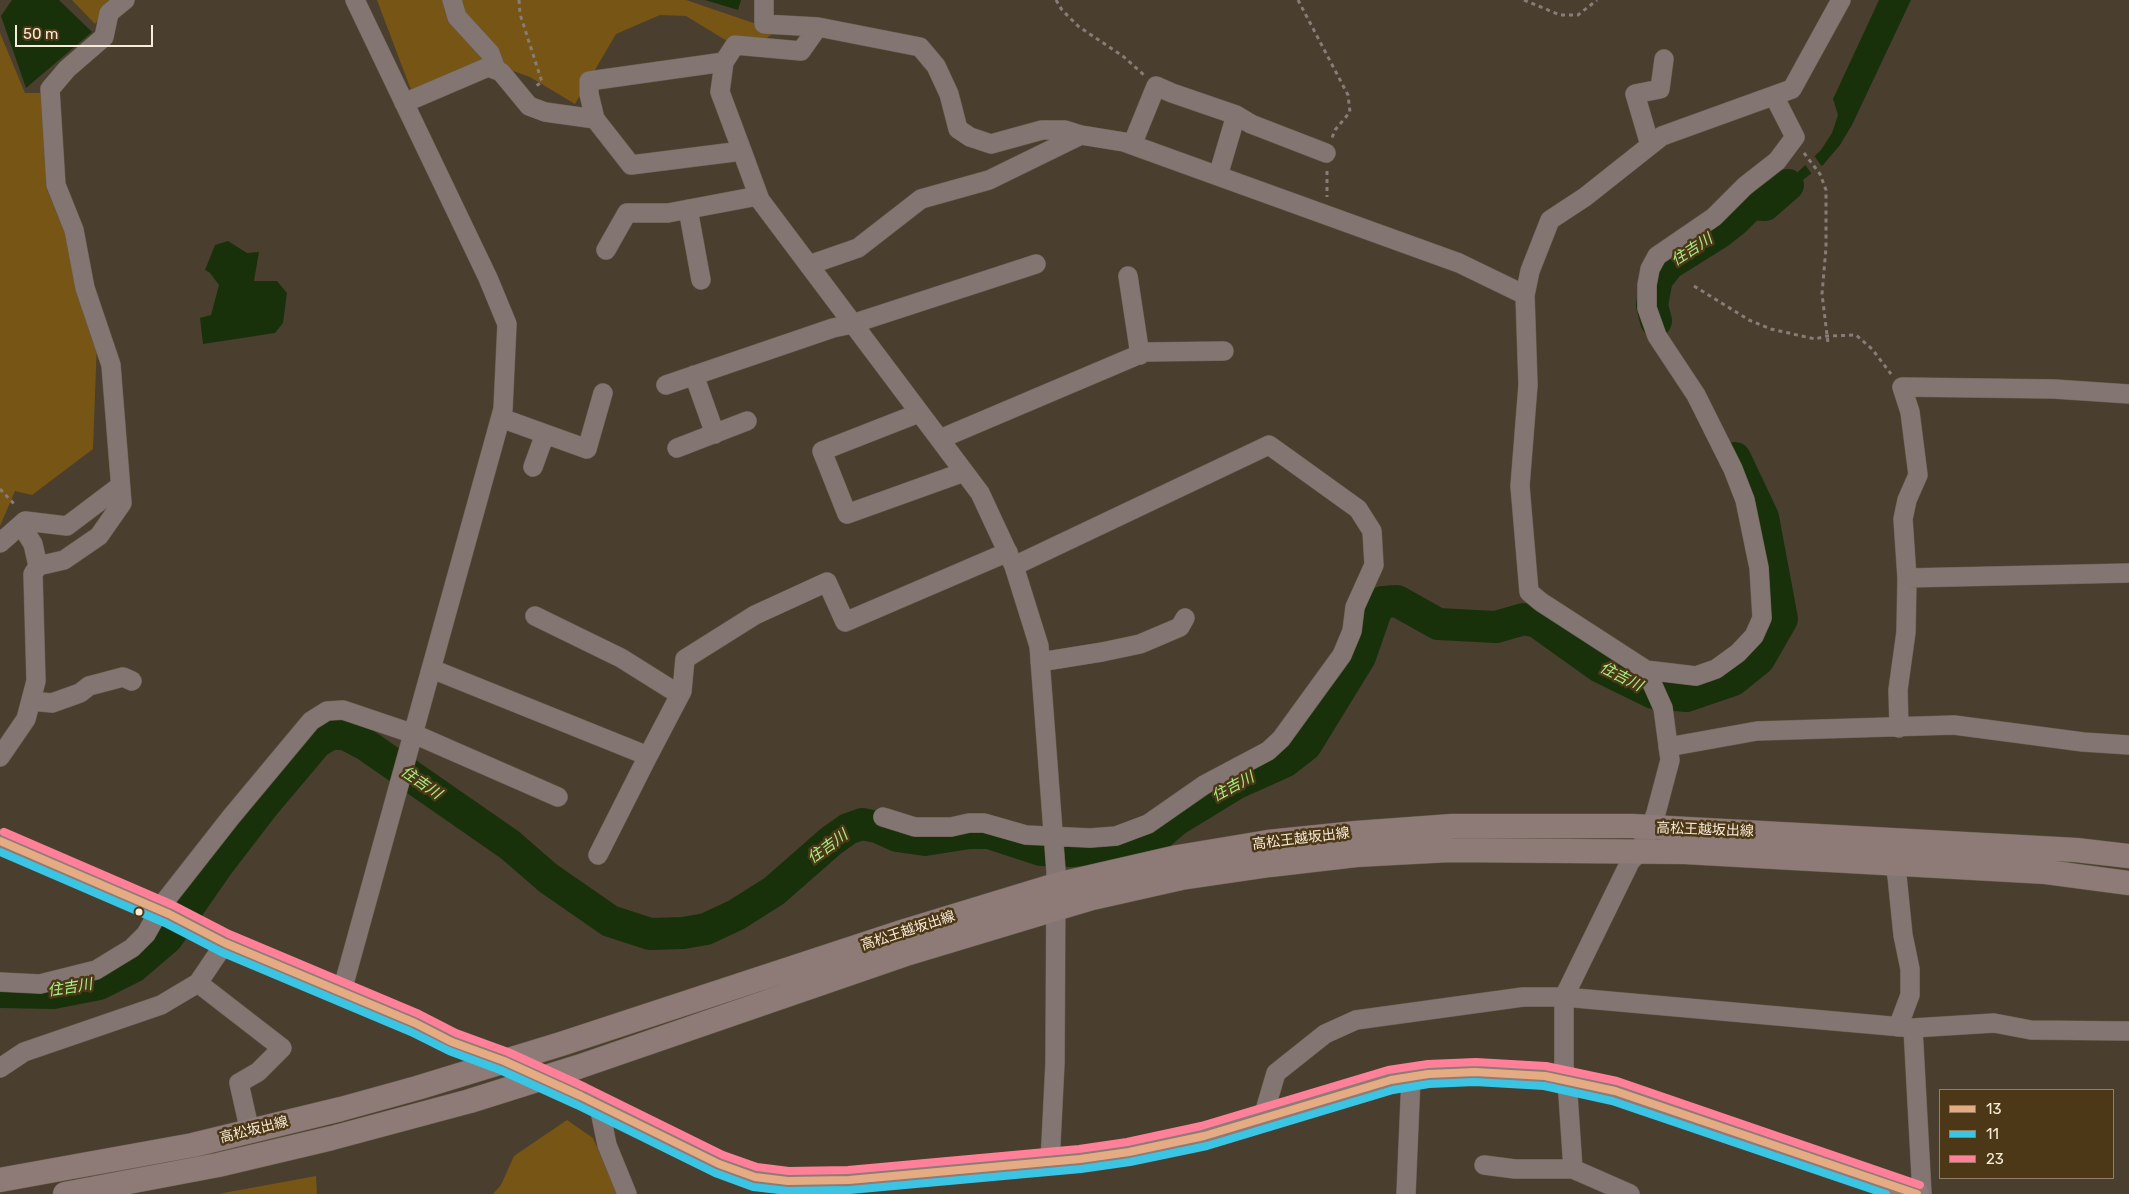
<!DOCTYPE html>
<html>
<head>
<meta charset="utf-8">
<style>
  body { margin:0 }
  #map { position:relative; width:2129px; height:1194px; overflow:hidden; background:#4a3f2e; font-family:Rubik,sans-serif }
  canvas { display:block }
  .legend { position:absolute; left:1939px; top:1089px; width:175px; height:90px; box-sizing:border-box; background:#4c3816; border:1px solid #918064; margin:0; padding:6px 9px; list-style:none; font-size:15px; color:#f8ebd8 }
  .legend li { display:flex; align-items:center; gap:10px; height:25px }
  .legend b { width:25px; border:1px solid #918064 }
  .scale { position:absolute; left:15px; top:25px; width:138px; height:22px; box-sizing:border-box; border:2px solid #f8ebd8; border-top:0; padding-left:6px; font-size:15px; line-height:18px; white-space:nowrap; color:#f8ebd8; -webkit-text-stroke:4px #4c3816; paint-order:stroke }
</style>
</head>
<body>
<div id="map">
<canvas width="2129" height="1194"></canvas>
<ul class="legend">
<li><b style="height:6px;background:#e5ac83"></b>13</li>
<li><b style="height:6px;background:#3ac5e4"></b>11</li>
<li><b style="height:6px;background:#ff8098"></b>23</li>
</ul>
<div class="scale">50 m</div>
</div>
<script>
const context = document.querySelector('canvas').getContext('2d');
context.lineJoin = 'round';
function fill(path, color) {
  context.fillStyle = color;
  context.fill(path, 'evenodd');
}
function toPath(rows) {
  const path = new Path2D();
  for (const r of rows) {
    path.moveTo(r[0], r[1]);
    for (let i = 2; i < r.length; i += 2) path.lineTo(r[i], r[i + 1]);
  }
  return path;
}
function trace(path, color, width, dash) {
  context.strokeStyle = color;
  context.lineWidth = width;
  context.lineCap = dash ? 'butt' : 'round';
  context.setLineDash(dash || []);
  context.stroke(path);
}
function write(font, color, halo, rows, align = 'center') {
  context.font = font + ' Rubik,"Noto Sans JP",sans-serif';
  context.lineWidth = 5;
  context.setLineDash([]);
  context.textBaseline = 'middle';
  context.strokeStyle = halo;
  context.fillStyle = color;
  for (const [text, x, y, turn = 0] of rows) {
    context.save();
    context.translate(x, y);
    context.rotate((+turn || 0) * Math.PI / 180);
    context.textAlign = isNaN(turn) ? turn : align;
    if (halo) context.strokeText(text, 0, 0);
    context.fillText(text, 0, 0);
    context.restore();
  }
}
fill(toPath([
  [72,0,112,0,95,24],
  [377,0,686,0,777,31,762,41,727,41,686,16,660,15,616,34,575,104,530,77,486,61,411,90],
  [0,33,25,93,44,93,47,190,66,235,97,341,93,449,32,495,15,491,0,526],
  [567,1120,593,1138,617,1194,493,1194,501,1185,514,1156],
  [316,1176,317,1194,218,1194]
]), '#775514');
fill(toPath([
  [12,0,59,0,92,32,26,88,1,16],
  [705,0,741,0,738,10],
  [1879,0,1911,0,1852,125,1840,145,1823,165,1758,213,1744,194,1764,180,1776,183,1767,198,1782,187,1821,150,1832,133,1838,115,1833,99],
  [228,241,247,253,259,252,254,281,277,281,287,293,283,323,275,333,203,344,200,318,211,315,219,285,210,273,205,270,215,245]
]), '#19310b');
fill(toPath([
  [1813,154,1823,168,1813,176,1804,163]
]), '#4a3f2e');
trace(toPath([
  [1656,321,1652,305,1657,279,1669,264,1717,234,1735,220,1751,204,1765,205,1788,185],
  [0,992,53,993,99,984,133,967,167,938,217,866,263,806,317,742,330,734,345,734,366,745,510,845,548,878,610,921,650,934,683,933,706,929,736,915,774,891,831,841,848,829,862,824,877,827,897,836,925,840,969,833,989,833,1041,850,1071,851,1119,847,1155,838,1176,820,1235,784,1284,762,1306,745,1360,657,1376,611,1383,602,1397,601,1438,624,1496,627,1524,619,1537,622,1600,667,1653,693,1686,696,1733,680,1759,659,1782,619,1763,517,1735,458]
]), '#19310b', 32);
const minor = toPath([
  [452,0,457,17,490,53,496,69],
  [764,0,764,24,818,27,920,47,936,66,949,94,958,129,970,137,991,144,1042,130,1065,130,1081,135,1124,142,1459,263,1525,295],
  [724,62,735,45,801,51,818,27],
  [1774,96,1795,137,1777,161,1745,186,1714,217,1657,256,1650,269,1647,285,1647,308,1657,336,1696,395,1733,469,1745,500,1759,568,1762,618,1754,636,1738,653,1716,669,1696,676,1646,670,1541,602,1529,592,1520,486,1528,385,1525,295,1530,271,1550,220,1585,197,1662,136,1792,89,1841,0],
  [404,103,488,67,501,72,529,106,545,112,595,119,631,165,742,151,760,200,980,493,1014,566,1039,646,1056,871,1055,1063,1050,1162],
  [595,119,589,94,589,81,724,62,720,92,742,151],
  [1132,145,1156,86,1172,93,1236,115,1251,124,1326,153],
  [1650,145,1635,94,1660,89,1664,59],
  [1218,176,1236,115],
  [688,209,701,280],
  [606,250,627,213,668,213,758,196],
  [809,265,858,248,921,199,989,180,1081,135],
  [1128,276,1140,355],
  [694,375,715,434],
  [666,385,833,328,852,324,1036,264],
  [919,413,822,451,847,514,964,472],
  [501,418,587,449,603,393],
  [940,439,1145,352,1224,351],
  [677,448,747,421],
  [533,467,545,434],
  [21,525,33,544,38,566],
  [0,543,25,521,67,526,120,486],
  [1907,578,2129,573],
  [535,616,621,658,680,695],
  [1040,662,1102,652,1140,644,1180,627,1185,618],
  [432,669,648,756,682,691,685,659,755,615,827,582,845,622,1008,552],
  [31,701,52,703,80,693,89,686,123,677,132,681],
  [1899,728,1898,690,1906,632,1907,578,1903,519,1907,500,1918,475,1910,412,1902,387,2054,389,2129,394],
  [1668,747,1757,731,1954,725,2083,742,2129,745],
  [0,757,26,719,36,681,33,574,38,566,64,560,99,536,122,503,111,365,85,288,74,230,56,185,50,89,67,69,104,37,109,13,125,0],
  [883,817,915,827,951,827,969,823,984,823,1026,835,1090,838,1116,836,1148,824,1204,785,1268,751,1281,739,1342,655,1352,631,1355,607,1374,565,1372,531,1358,509,1269,445,1014,566],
  [598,855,648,756],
  [1894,865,1897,876,1903,935,1910,969,1910,995,1898,1027],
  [158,910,231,817,311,721,327,711,343,710,414,734,558,797],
  [0,982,40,984,96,970,132,948,146,934,159,911],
  [198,983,282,1048,258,1072,239,1083,250,1132],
  [342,991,503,409,507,324,488,278,355,0],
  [1913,1028,1922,1194],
  [0,1068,24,1052,161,1005,198,983,225,943],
  [599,1106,607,1145,627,1194],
  [1263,1117,1276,1073,1325,1034,1356,1020,1523,997,1564,997,1913,1028,1994,1023,2031,1030,2129,1031],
  [1484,1165,1515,1169,1573,1169],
  [1406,1194,1411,1077],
  [1630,1194,1573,1169,1567,1080,1564,1067,1564,997,1630,862,1639,852,1650,828,1656,813,1670,760,1663,708,1646,670]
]);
const major = toPath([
  [0,841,169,914,225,943,415,1023,452,1042,504,1061,581,1096,719,1164,755,1177,788,1181,849,1180,1080,1159,1129,1152,1204,1136,1344,1093,1391,1080,1428,1074,1475,1072,1545,1076,1615,1091,1917,1194],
  [0,1180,193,1145,341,1109,417,1088,561,1044,902,932,1056,885,1178,857,1268,842,1356,833,1452,826,1632,826,2076,850,2129,856],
  [65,1194,218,1165,332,1138,470,1101,578,1067,909,953,1055,909,1092,898,1181,878,1270,865,1356,855,1450,850,1685,852,2046,872,2129,883]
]);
trace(minor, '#675d4f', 20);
trace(major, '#675d4f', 25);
trace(toPath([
  [519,0,520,14,542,82,536,86],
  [1056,0,1062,10,1078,26,1124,57,1144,75],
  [1298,0,1348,95,1350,112,1335,130,1332,138],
  [1524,0,1560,15,1578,15,1597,0],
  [1804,153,1820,174,1826,190,1826,248,1822,294,1828,343],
  [1327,171,1327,197],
  [1694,286,1749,320,1771,329,1815,339,1827,336,1856,335,1872,349,1891,374],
  [0,489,16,506]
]), '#877c77', 3, [4, 4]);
trace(minor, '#837572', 19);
trace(major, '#8e7b77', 24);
trace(toPath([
  [0,841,169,914,225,943,415,1023,452,1042,504,1061,581,1096,719,1164,755,1177,788,1181,849,1180,1080,1159,1129,1152,1204,1136,1391,1080,1428,1074,1475,1072,1545,1076,1615,1091,1917,1194]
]), '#e5ac83', 8);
trace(toPath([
  [0,852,165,923,221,952,411,1032,449,1051,500,1070,577,1105,715,1173,753,1187,788,1191,850,1190,1081,1169,1130,1162,1207,1146,1393,1090,1429,1084,1475,1082,1544,1086,1612,1101,1886,1194]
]), '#3ac5e4', 8);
trace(toPath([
  [4,832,173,905,229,934,419,1014,456,1033,508,1052,585,1087,723,1155,757,1167,789,1171,848,1170,1079,1149,1127,1142,1201,1126,1388,1070,1428,1064,1476,1062,1546,1066,1617,1081,1920,1185]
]), '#ff8098', 8);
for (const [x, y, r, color] of [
  [139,912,4.5,"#f8ebd8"]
]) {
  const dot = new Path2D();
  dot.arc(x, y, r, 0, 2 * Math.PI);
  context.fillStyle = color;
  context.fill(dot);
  trace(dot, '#4c3816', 2);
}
write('14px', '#f8ebd8', '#4c3816', [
  ["高松王越坂出線",1705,830,2],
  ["高松王越坂出線",1301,839,-7],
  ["高松王越坂出線",908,931,-18],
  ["高松坂出線",254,1130,-14]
]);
write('italic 15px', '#a8f089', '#4c3816', [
  ["住吉川",1692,250,-33],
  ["住吉川",1621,677,27],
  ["住吉川",421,783,35],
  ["住吉川",1233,787,-28],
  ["住吉川",828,847,-36],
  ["住吉川",70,988,-9]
]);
</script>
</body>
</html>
